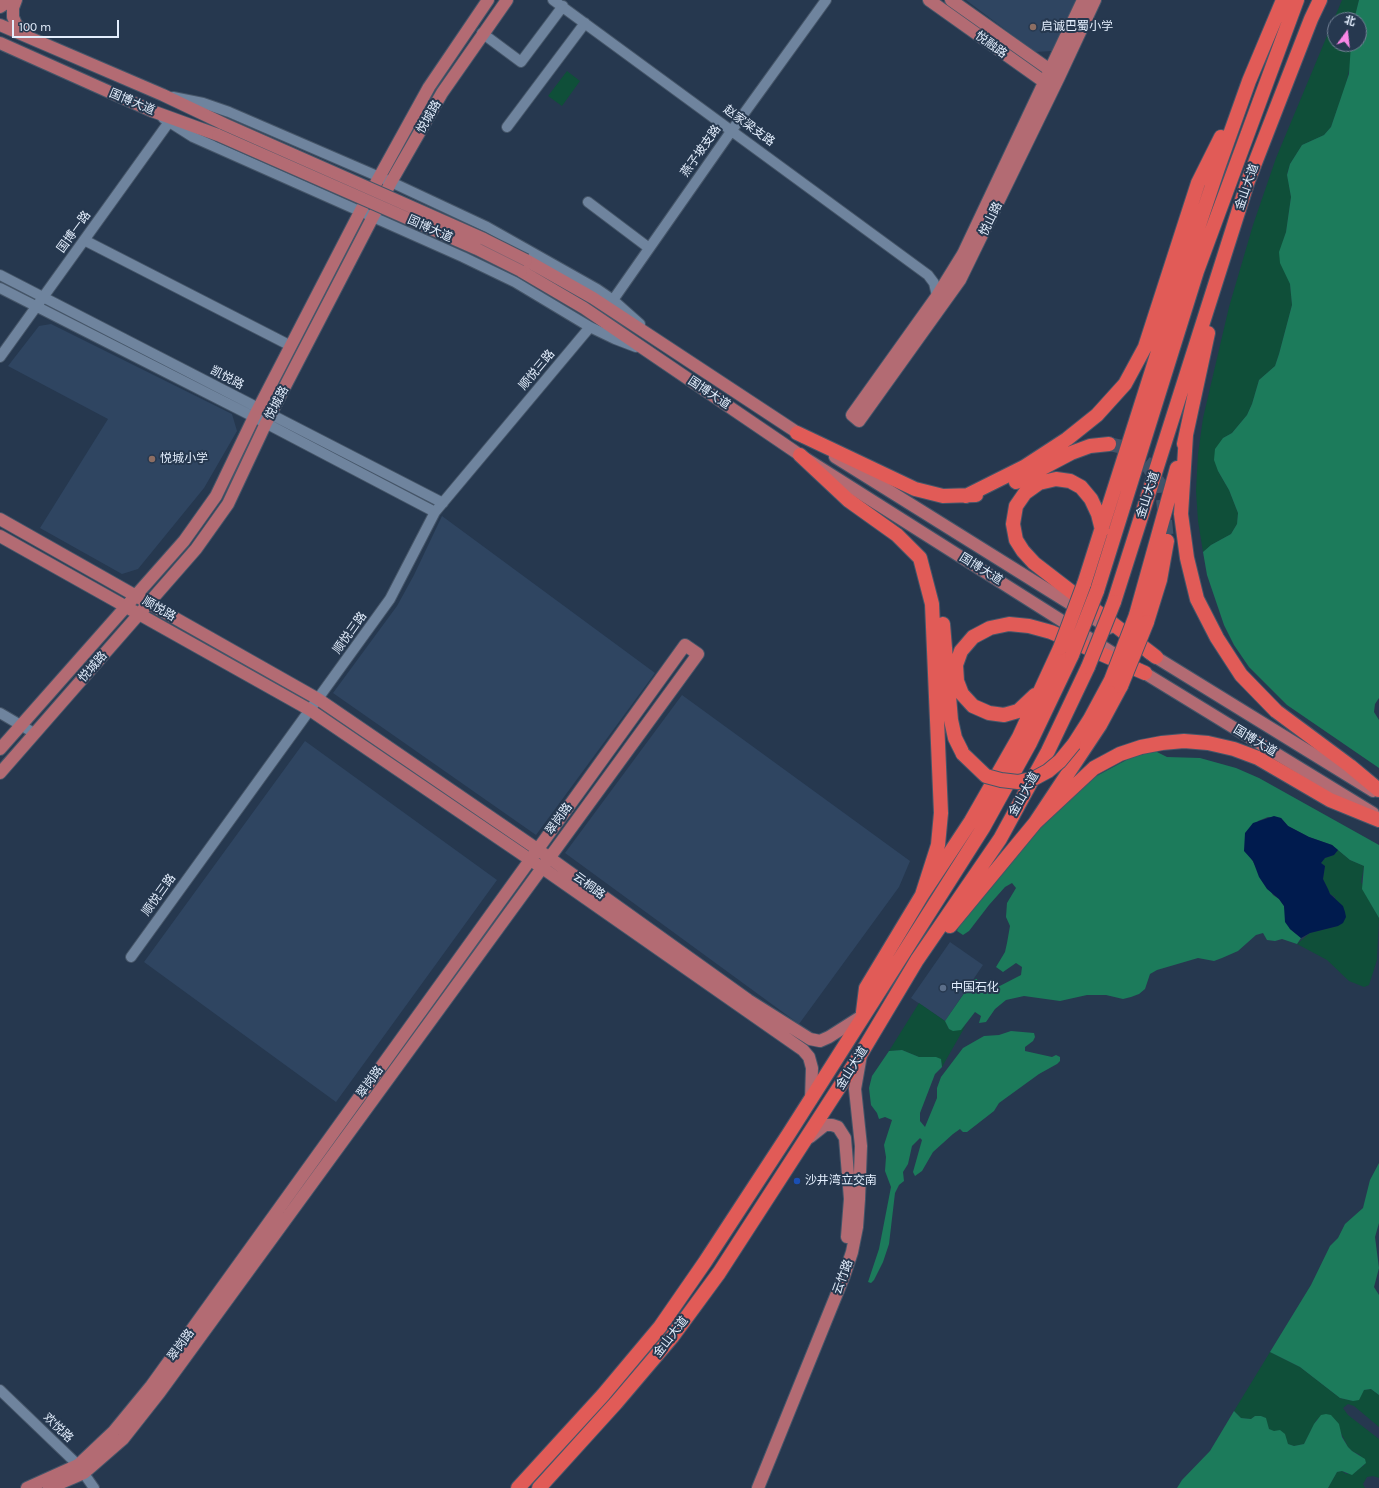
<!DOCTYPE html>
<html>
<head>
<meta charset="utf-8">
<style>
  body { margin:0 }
  #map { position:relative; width:1379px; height:1488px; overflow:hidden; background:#26384f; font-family:Karla,"Noto Sans SC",sans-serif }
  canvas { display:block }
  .north { position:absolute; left:1327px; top:12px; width:40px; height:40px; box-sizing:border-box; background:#26384f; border:1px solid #728195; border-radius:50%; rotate:15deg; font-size:11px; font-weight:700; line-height:16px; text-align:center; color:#e3eefd }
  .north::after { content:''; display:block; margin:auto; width:14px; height:18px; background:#fb87e6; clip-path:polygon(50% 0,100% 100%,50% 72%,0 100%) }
  .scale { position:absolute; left:12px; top:20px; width:107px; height:18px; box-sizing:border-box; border:2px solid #e3eefd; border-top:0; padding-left:5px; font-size:12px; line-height:14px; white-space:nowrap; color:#e3eefd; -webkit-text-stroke:3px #26384f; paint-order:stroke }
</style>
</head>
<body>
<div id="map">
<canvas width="1379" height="1488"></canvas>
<div class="north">北</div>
<div class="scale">100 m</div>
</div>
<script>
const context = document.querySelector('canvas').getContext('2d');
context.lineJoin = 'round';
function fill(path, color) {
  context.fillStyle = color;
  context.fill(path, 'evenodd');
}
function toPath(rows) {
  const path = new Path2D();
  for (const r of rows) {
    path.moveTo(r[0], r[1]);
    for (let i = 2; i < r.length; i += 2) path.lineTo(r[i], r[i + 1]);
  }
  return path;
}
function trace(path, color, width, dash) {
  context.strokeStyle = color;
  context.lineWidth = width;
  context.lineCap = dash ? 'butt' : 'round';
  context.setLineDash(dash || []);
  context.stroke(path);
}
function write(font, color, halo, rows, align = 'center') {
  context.font = font + ' Karla,"Noto Sans SC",sans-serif';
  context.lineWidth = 4;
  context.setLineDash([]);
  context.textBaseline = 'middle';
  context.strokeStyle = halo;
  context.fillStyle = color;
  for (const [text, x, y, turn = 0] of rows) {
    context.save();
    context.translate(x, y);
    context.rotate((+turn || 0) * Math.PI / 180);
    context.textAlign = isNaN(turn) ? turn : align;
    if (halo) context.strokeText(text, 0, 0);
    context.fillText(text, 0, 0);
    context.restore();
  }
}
fill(toPath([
  [966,0,1076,0,1052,51,1035,52],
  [51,324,232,414,237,431,204,488,138,569,122,574,40,528,108,419,8,366,39,326],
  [442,516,655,673,536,835,333,693,397,606,414,575],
  [682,695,910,861,899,887,799,1024,565,853],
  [305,741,497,880,336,1102,144,962],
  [950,942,983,965,945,1021,911,998]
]), '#2f4561');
fill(toPath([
  [1342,0,1359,0,1354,20,1335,20,1335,44,1351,44,1351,62,1346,84,1331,127,1324,135,1302,145,1290,164,1287,174,1291,197,1286,232,1283,241,1286,273,1290,284,1292,305,1279,354,1275,366,1259,380,1252,404,1247,415,1232,433,1223,438,1218,471,1229,490,1238,513,1237,524,1231,534,1211,545,1203,552,1198,521,1196,491,1198,454,1203,418,1229,307,1253,225,1276,158],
  [567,71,580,81,562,106,548,96],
  [1338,850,1350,860,1364,866,1361,882,1379,918,1377,960,1369,985,1364,987,1349,981,1327,960,1297,944,1310,933,1338,926,1335,897,1330,894,1323,879,1325,866,1321,863,1325,858,1334,855],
  [919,1003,945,1021,949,1029,961,1030,966,1025,942,1067,942,1063,931,1057,919,1057,902,1050,889,1051],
  [1270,1352,1300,1367,1340,1398,1353,1401,1364,1390,1371,1389,1379,1395,1379,1427,1354,1406,1348,1404,1343,1408,1348,1415,1379,1439,1379,1478,1373,1476,1367,1477,1363,1484,1365,1488,1328,1488,1337,1472,1342,1471,1346,1474,1356,1472,1359,1467,1364,1466,1360,1455,1352,1451,1348,1447,1340,1431,1317,1419,1304,1444,1294,1446,1288,1444,1286,1440,1269,1429,1265,1418,1261,1416,1255,1416,1251,1419,1241,1418,1234,1411]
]), '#0f4f39');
fill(toPath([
  [1359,0,1379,0,1379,698,1375,704,1374,712,1379,720,1379,768,1287,705,1249,667,1234,645,1224,625,1207,575,1203,552,1211,545,1231,534,1237,524,1238,513,1229,490,1218,471,1214,460,1215,449,1223,438,1232,433,1247,415,1252,404,1259,380,1275,366,1279,354,1292,305,1290,284,1280,263,1279,252,1286,232,1291,197,1287,175,1290,164,1302,145,1324,135,1331,127,1349,74,1351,44,1359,44,1359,20,1354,20],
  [1155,751,1167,757,1200,758,1236,768,1259,778,1379,845,1379,918,1362,889,1364,866,1350,860,1332,845,1309,837,1288,826,1281,818,1268,817,1258,821,1249,855,1273,895,1279,899,1284,906,1290,929,1301,938,1297,944,1282,939,1275,941,1267,940,1263,933,1256,935,1238,951,1222,958,1214,961,1198,958,1157,970,1150,974,1145,989,1139,994,1131,997,1123,999,1106,995,1087,995,1060,1001,1024,996,1006,1000,995,1009,986,1022,979,1023,981,1016,975,1012,961,1030,953,1031,949,1029,945,1021,974,979,977,979,979,988,992,990,1021,975,1022,967,1016,963,1003,972,996,967,1005,952,1007,943,1010,926,1006,917,1007,903,1016,888,1012,883,1005,887,989,905,969,931,963,935,957,931,960,923,1041,827,1091,779,1132,757],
  [1011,1031,1034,1033,1035,1037,1033,1041,1025,1047,1025,1051,1052,1057,1056,1055,1060,1057,1060,1061,1057,1064,1039,1074,999,1103,994,1111,967,1132,963,1132,960,1129,953,1134,933,1152,922,1171,915,1176,913,1172,922,1140,920,1138,912,1146,908,1164,903,1172,904,1181,899,1185,895,1193,889,1244,883,1262,874,1280,871,1283,868,1282,879,1249,891,1187,885,1171,886,1157,884,1145,892,1120,885,1117,879,1119,877,1113,871,1105,869,1088,872,1076,889,1051,902,1050,919,1057,936,1057,941,1059,942,1067,935,1074,920,1113,920,1121,925,1127,937,1098,937,1088,941,1077,963,1048,984,1036,999,1035],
  [1379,1163,1379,1223,1375,1237,1379,1268,1374,1287,1379,1295,1379,1395,1371,1389,1364,1390,1359,1400,1353,1401,1340,1398,1300,1367,1270,1352,1311,1285,1330,1246,1338,1238,1345,1224,1363,1208,1370,1180],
  [1234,1411,1241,1418,1251,1419,1255,1416,1261,1416,1266,1418,1269,1429,1274,1431,1280,1430,1285,1434,1288,1444,1294,1446,1304,1444,1314,1424,1321,1415,1326,1414,1331,1415,1339,1424,1342,1437,1348,1447,1352,1451,1365,1459,1366,1463,1352,1475,1342,1471,1337,1472,1328,1488,1177,1488,1182,1480,1210,1451]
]), '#1c7b5b');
fill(toPath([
  [1274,816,1281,818,1288,826,1309,837,1332,845,1338,850,1334,855,1325,858,1321,863,1325,866,1323,879,1328,889,1330,894,1343,906,1345,912,1346,917,1343,923,1338,926,1310,933,1301,938,1290,929,1285,922,1284,906,1279,899,1267,889,1259,877,1253,861,1244,851,1245,833,1253,823]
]), '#001b4e');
trace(toPath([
  [1109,444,1127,448,1146,463,1162,488,1167,541]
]), '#425369', 14, [14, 7]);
const minor = toPath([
  [553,0,928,275,934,283,937,296],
  [482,33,521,62,563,6],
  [173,97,203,103,229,112,391,182,487,227,597,289,613,300,640,324],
  [163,118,193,137,463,257,515,282,590,327,615,339,636,347],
  [507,127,585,23],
  [588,202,649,248],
  [84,240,291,346],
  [0,275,443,503],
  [0,288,254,417,435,512],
  [613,300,732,130,826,0],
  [0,357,169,122],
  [0,713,34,733],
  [131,957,390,599,435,512,590,327],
  [0,1390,78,1465,94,1488]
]);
const major = toPath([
  [16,0,13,8,13,17,16,24,26,34],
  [929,0,1050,86],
  [951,0,1057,75],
  [1083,0,963,254,937,296,852,415,859,421,960,280,1059,77,1095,0],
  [0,7,11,0],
  [0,25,163,95,224,124],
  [0,43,152,111,218,135],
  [526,260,593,298,804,437],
  [521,271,584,308,800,455,1119,657],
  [835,457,1109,628],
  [0,519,318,699,537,849,748,1000,810,1039,820,1041,829,1037,862,1016],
  [0,536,310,710,541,867,803,1050,809,1057,812,1068,811,1100],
  [1149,653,1373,791],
  [1138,669,1373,813],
  [0,749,184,541,216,496,254,417,360,212,429,87,488,0],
  [0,773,196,549,228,504,266,423,391,182,442,93,507,0],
  [810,1137,825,1125,832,1125,838,1127,845,1138,850,1199,847,1237],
  [27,1488,78,1465,114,1431,151,1386,685,645,698,654,160,1392,123,1439,84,1473,49,1488],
  [758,1488,844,1276,852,1252,857,1227,859,1199,861,1146,855,1089,861,1055]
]);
const highway = toPath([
  [797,433,915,489,943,496,976,495],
  [1186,435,1181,514,1187,558,1197,599,1217,638,1241,675,1276,711,1350,766,1379,790],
  [1184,444,1208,333],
  [800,455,848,500,897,535,920,558,932,604,941,813,938,845,922,895],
  [1016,482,1071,453,1090,446,1109,444],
  [966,496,1024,467,1067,439,1097,415,1125,384,1145,347,1198,183,1221,137],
  [1102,530,1098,514,1091,499,1081,487,1070,481,1056,479,1039,483,1025,493,1016,506,1013,524,1016,540,1023,551,1034,563,1156,657],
  [1084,584,1183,273,1218,168,1249,81,1283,0],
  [1097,591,1197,271,1297,0],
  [1114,602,1248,181,1311,19,1320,0],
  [1136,615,1177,468],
  [1147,622,1160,580,1167,541],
  [943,624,951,720,955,738,963,754],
  [1035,695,1018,711,1004,715,989,713,973,706,962,694,957,681,956,665,961,651,973,637,990,628,1009,624,1029,626,1051,632,1145,673],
  [1074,744,1090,719,1111,680],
  [1035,823,1094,768,1120,754,1141,747,1162,743,1184,741,1208,743,1234,749,1258,758,1330,800,1379,820],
  [950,926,1035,823,1100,725,1121,686],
  [863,1012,866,988,922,895,971,821,1019,737,1060,648],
  [518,1488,603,1395,660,1327,705,1262,788,1135,983,828,1030,743,1072,655],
  [539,1488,616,1403,672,1337,719,1273,862,1052,917,960,1000,839,1048,751,1088,667]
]);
trace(minor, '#455568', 12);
trace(major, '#455568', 14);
trace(highway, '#455568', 16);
trace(minor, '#6f849e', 10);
trace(major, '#b36b73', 12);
trace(highway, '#e15b57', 14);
const majorBridge = toPath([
  [224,124,484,239,526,260],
  [218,135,477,249,521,271]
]);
const highwayBridge = toPath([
  [1060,648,1084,584],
  [1072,655,1097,591],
  [1088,667,1114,602],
  [1111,680,1136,615],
  [1121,686,1147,622],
  [963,754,986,776,1001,780,1018,782,1035,778,1048,771,1060,761,1074,744]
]);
trace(majorBridge, '#455568', 14, []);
trace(highwayBridge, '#455568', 16, []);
trace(majorBridge, '#b36b73', 12);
trace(highwayBridge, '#e15b57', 14);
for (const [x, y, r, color] of [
  [1033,27,4,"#8d6e63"],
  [152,459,4,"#8d6e63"],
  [943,988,4,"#5c6f8a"],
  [797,1181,4,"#1a4fb4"]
]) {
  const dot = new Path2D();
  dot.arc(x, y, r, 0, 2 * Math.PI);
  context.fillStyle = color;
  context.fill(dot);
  trace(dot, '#26384f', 1.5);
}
write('12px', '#e3eefd', '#26384f', [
  ["启诚巴蜀小学",1041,27],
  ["悦城小学",160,459],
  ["中国石化",951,988],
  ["沙井湾立交南",805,1181]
], 'left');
write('12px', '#e3eefd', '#26384f', [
  ["悦融路",991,45,36],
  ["国博大道",132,102,23],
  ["悦城路",429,117,-60],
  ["赵家梁支路",749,126,36],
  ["燕子坡支路",701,151,-55],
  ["金山大道",1247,187,-71],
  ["悦山路",991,219,-64],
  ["国博大道",430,229,24],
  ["国博一路",74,232,-54],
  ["顺悦三路",537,370,-50],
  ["凯悦路",227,378,27],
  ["国博大道",709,393,34],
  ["悦城路",277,403,-62],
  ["金山大道",1148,495,-72],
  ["国博大道",981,569,32],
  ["顺悦路",159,609,30],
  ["顺悦三路",350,633,-54],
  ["悦城路",93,667,-49],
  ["国博大道",1255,741,31],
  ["金山大道",1024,794,-61],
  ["翠岗路",559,819,-54],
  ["云桐路",589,886,36],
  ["顺悦三路",159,895,-54],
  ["金山大道",852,1068,-58],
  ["翠岗路",370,1082,-54],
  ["云竹路",843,1277,-70],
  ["金山大道",671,1337,-52],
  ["翠岗路",181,1345,-54],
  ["欢悦路",58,1428,44]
]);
</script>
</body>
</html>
